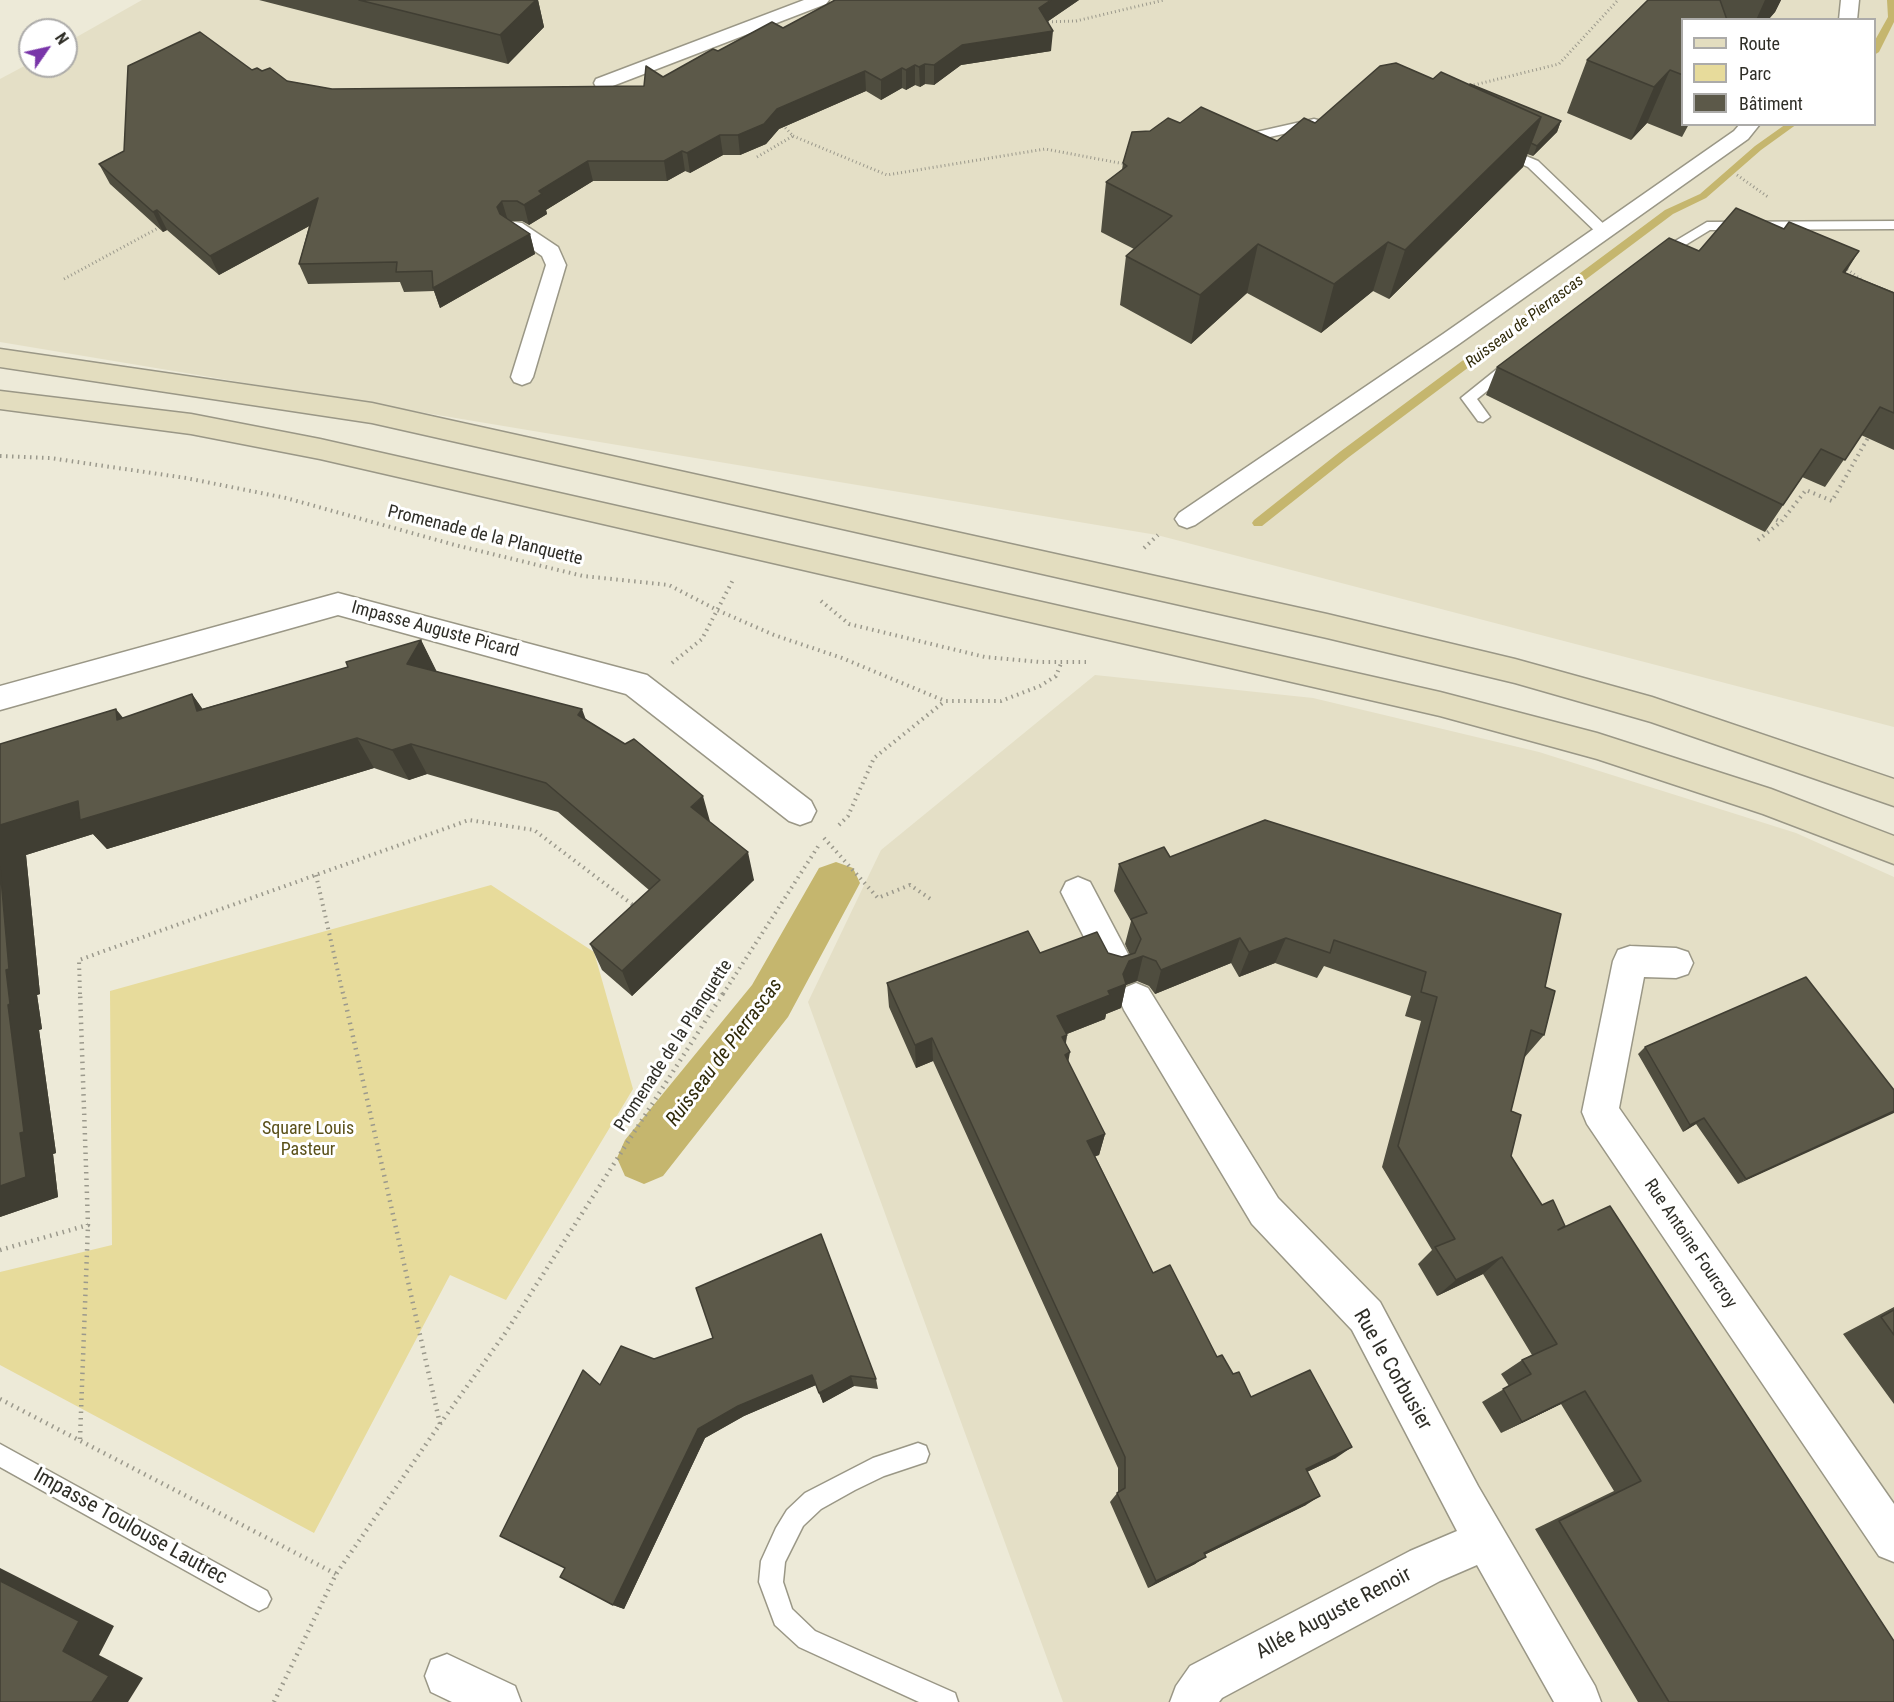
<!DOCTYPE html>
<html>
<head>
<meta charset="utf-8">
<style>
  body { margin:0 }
  #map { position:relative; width:1894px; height:1702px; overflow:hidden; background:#edead8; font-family:"Roboto Condensed",sans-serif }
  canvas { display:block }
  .legend { position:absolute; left:1681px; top:18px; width:195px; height:108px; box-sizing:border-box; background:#fff; border:2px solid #acaba9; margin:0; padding:8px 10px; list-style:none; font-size:18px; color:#2f2e27 }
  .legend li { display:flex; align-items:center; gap:12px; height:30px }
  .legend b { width:30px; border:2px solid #acaba9 }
  .north { position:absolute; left:18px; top:18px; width:60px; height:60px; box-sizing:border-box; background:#fff; border:2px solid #acaba9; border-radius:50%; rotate:56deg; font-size:16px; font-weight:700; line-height:24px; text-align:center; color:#2f2e27 }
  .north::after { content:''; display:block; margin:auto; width:21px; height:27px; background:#7935a9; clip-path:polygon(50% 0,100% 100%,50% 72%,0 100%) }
</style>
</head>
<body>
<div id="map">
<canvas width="1894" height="1702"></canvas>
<ul class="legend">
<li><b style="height:8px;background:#e3ddbf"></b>Route</li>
<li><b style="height:16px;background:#e7db9b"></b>Parc</li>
<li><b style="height:16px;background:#5c5949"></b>Bâtiment</li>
</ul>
<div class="north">N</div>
</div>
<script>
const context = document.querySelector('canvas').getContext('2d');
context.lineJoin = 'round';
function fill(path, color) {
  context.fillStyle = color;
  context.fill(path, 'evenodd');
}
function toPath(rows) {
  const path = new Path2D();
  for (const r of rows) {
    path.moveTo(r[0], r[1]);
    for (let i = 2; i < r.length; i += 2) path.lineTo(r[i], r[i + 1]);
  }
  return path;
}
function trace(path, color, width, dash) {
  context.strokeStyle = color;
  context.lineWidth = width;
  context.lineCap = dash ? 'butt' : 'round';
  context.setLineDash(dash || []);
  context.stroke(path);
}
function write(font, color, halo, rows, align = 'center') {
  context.font = font + ' "Roboto Condensed",sans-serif';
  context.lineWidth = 6;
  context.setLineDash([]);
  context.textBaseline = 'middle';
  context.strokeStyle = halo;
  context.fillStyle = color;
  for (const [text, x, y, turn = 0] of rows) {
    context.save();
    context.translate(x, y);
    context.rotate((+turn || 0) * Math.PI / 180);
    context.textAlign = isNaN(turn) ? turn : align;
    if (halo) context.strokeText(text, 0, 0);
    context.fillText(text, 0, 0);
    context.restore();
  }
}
fill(toPath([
  [142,0,1894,0,1894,727,1157,535,0,342,0,79,30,63,30,66,66,66,66,43],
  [1682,20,1874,20,1874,124,1682,124],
  [1095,675,1313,698,1539,752,1796,833,1894,877,1894,1702,1063,1702,808,1002,881,850]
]), '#e4dfc6');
fill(toPath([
  [491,885,594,952,633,1089,506,1300,450,1275,314,1533,0,1365,0,1272,112,1245,110,991]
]), '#e7db9b');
fill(toPath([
  [1887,0,1894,0,1894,22,1879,52,1874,55,1874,42,1888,17,1887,0],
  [1786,124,1797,124,1761,150,1706,198,1673,214,1349,457,1262,526,1254,526,1252,523,1254,520,1341,451,1665,210,1700,194,1755,146,1786,124]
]), '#c5b66e');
fill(toPath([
  [836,862,853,868,860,883,788,1017,663,1176,644,1184,625,1176,617,1158,625,1140,752,985,819,868,836,862]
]), '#c5b66e');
const service = toPath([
  [1314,119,1318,120,1320,123,1318,126,1239,144,1233,140,1234,137,1314,119],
  [1504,147,1538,161,1609,229,1611,232,1609,235,1599,235,1528,167,1499,154,1498,151,1504,147],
  [1894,221,1894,229,1710,230,1664,258,1659,259,1652,255,1707,222,1894,221],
  [1512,359,1517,361,1519,364,1517,367,1477,399,1490,417,1483,422,1478,421,1461,398,1507,361,1512,359],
  [918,1443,926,1446,929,1454,926,1462,884,1476,855,1490,821,1509,803,1526,785,1562,783,1582,792,1609,815,1631,955,1693,958,1702,919,1702,799,1647,775,1625,759,1582,761,1561,776,1528,787,1510,805,1493,873,1458,918,1443],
  [0,1444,267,1591,271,1599,267,1607,259,1611,251,1607,0,1467,0,1444]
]);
const pedestrian = toPath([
  [804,0,829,0,826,4,610,87,603,89,596,87,594,83,596,79,804,0],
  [1841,0,1859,0,1857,20,1839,20,1841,0],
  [1740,124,1760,124,1748,139,1459,344,1195,525,1187,528,1179,525,1175,519,1179,513,1443,334,1734,131,1740,124],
  [515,222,522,223,558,247,566,265,533,377,530,382,522,385,514,382,511,377,546,265,542,256,508,233,505,228,508,223,515,222]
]);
const minor = toPath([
  [338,593,647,675,811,801,816,811,811,821,800,825,789,821,626,694,338,615,0,710,0,686,338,593],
  [1078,877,1090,882,1128,954,1133,965,1128,976,1116,980,1104,976,1066,902,1061,892,1066,882,1078,877],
  [1630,946,1676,948,1688,952,1693,963,1688,974,1676,978,1644,977,1619,1108,1894,1504,1894,1562,1879,1556,1587,1124,1582,1112,1613,961,1618,950,1630,946],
  [1136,983,1148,988,1278,1198,1380,1302,1478,1486,1595,1686,1601,1702,1554,1702,1477,1565,1440,1581,1222,1698,1219,1702,1170,1702,1176,1686,1190,1666,1410,1551,1457,1531,1352,1330,1252,1224,1124,1010,1119,999,1124,988,1136,983],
  [447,1654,515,1686,521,1702,452,1702,431,1692,425,1676,431,1660,447,1654]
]);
const secondary = toPath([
  [0,349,372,403,1327,614,1515,659,1652,697,1894,779,1894,806,1651,722,1515,683,1327,638,372,423,0,367,0,349],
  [0,391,191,414,320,439,1440,692,1597,733,1771,789,1894,836,1894,864,1763,814,1597,759,1440,716,320,459,191,434,0,409,0,391]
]);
trace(service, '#9a9786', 3);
trace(pedestrian, '#9a9786', 3);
trace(minor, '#9a9786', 3);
trace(secondary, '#9a9786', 3);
trace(toPath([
  [1044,22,1076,21,1164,0],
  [1470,86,1559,64,1618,0],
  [793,136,887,175,1045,149,1125,164],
  [757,157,793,136,781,123],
  [1737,175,1768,197],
  [1844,267,1862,280],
  [64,279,162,226]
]), '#9b998c', 3, [1, 3]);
trace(toPath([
  [0,456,50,458,186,478,286,498,455,545,583,576,669,585,717,610,774,635,842,658,945,701,1001,701,1040,686,1056,676,1062,661],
  [1771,517,1781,522,1806,490,1832,501,1869,436],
  [1758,540,1781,522],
  [1144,548,1158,535],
  [821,601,849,624,985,657,1040,662,1086,662],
  [672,663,702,639,734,578],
  [839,825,848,816,874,758,945,701],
  [824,838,878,898,910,885,932,900],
  [316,875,343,994],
  [80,994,79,960,469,820,534,830,633,905],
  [723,994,819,845]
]), '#9b998c', 4, [1.5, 4.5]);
trace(toPath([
  [0,1250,88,1225,80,992],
  [0,1399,336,1574],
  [440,1424,506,1332,724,992],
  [80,1439,88,1225],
  [274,1702,336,1574,440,1424,343,992]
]), '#9b998c', 4.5, [1.5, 5]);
fill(service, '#fff');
fill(pedestrian, '#fff');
fill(minor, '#fff');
fill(secondary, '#e3ddbf');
fill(toPath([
  [259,0,538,0,544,27,508,64],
  [1079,0,1047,22,1051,51,961,65,934,85,925,84,920,87,915,85,906,90,902,88,881,100,866,91,779,129,766,144,740,155,723,155,690,173,685,171,667,181,593,181,546,210,547,214,529,225,522,221,510,221,530,234,535,254,440,308,434,291,404,292,400,282,308,284,299,264,309,226,219,275,167,230,163,232,110,184,99,164,124,151,252,70,262,71,287,81,332,89,644,86,718,51,783,28],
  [1648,0,1781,0,1775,12,1768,20,1683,20,1683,124,1689,124,1682,137,1647,123,1631,140,1567,113,1587,60],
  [1433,79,1469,85,1561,121,1557,132,1533,156,1527,154,1523,167,1389,299,1373,291,1321,333,1247,293,1191,344,1120,305,1126,256,1134,249,1101,232,1106,182,1122,170,1123,163,1150,131,1180,123,1277,141,1315,123],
  [1699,251,1846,273,1894,292,1894,450,1861,435,1825,487,1802,477,1765,532,1486,395,1497,367],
  [421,640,436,671,586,719,710,822,754,880,632,996,602,970,590,944,649,890,558,812,427,774,409,780,374,768,107,849,93,834,26,855,40,994,37,995,42,1029,39,1030,56,1153,53,1154,58,1197,0,1217,0,744,123,718,192,694,202,709,348,667],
  [1170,857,1545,987,1544,1035,1524,1058,1511,1111,1511,1156,1542,1205,1562,1229,1894,1702,1638,1702,1535,1529,1614,1491,1561,1404,1501,1433,1482,1402,1509,1386,1501,1374,1522,1360,1532,1355,1483,1274,1437,1296,1418,1264,1432,1250,1382,1167,1421,1021,1405,1016,1411,996,1324,966,1317,978,1275,963,1239,977,1231,963,1155,994,1149,986,1137,981,1126,985,1121,1008,1106,1014,1105,1019,1067,1034,1066,1043,1068,1063,1105,1134,1099,1155,1095,1156,1153,1273,1217,1357,1233,1374,1251,1397,1336,1458,1307,1472,1306,1505,1204,1555,1195,1564,1148,1588,1110,1502,1118,1492,1118,1468,933,1061,916,1068,889,1007,887,983,1040,953,1108,953,1122,957,1130,955,1125,944,1131,921,1114,891,1119,864],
  [1645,1047,1894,1090,1738,1184,1696,1124,1683,1132,1638,1054],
  [1894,1307,1894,1404,1843,1334],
  [713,1338,876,1379,878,1389,854,1386,823,1403,816,1385,744,1416,705,1438,624,1609,613,1605,565,1568,600,1385]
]), '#4f4d3f');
fill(toPath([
  [536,0,538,0,544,27,508,64,500,35],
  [1051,0,1079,0,1038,28,1039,8],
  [1765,0,1781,0,1775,12,1768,20,1756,20],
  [1053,31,1051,51,961,65,934,85,934,65,962,45],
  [925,64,925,84,920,87,919,67],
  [915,65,915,85,906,90,906,70],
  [902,68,902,88,881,100,881,80],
  [1670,70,1647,123,1631,140,1654,87],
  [865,71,866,91,779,129,766,144,740,155,738,135,777,109],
  [1541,117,1523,167,1389,299,1405,250],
  [1561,121,1557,132,1533,156,1537,146],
  [720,135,723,155,690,173,687,153],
  [682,151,685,171,667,181,664,161],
  [588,161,593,181,546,210,547,214,529,225,524,205,539,191],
  [318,198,326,217,219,275,210,256],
  [502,201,508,221,503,227,497,207],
  [157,210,167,230,163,232,153,212],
  [530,234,535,254,440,308,433,288],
  [1388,242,1373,291,1321,333,1334,284],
  [1258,244,1247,293,1191,344,1200,295],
  [1859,251,1841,280,1843,272],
  [421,640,437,672,407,664],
  [192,694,214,725,197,711],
  [116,709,141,740,117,720],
  [582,709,593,739,578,715],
  [357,738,374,768,107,849,93,834,26,855,40,994,37,995,42,1029,39,1030,56,1153,53,1154,58,1197,0,1217,0,1186,20,1133,8,1005,0,867,0,825,78,801],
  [411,744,427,774,409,780,392,750],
  [703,796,711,825,691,807],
  [748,852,754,880,632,996,622,971],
  [1240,938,1231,963,1155,994,1161,970],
  [1286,938,1275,963,1239,977,1249,952],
  [1143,956,1137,981,1126,985,1121,1008,1106,1014,1105,1019,1054,1039,1057,1016,1108,991,1123,974,1129,961],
  [1067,1035,1063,1058,1062,1037],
  [932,1038,933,1061,916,1068,915,1045],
  [1070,1052,1066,1075,1065,1055],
  [1894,1111,1894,1113,1738,1184,1746,1179],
  [1704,1118,1696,1124,1683,1132,1690,1125],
  [1105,1134,1099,1155,1083,1161,1087,1141],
  [1502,1257,1483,1274,1437,1296,1456,1280],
  [812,1375,816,1385,744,1416,705,1438,624,1609,613,1605,698,1429,738,1406],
  [851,1376,854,1386,823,1403,819,1393],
  [1585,1391,1561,1404,1501,1433,1522,1422],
  [1352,1447,1336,1458,1292,1479,1306,1469],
  [1320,1496,1306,1505,1194,1560,1204,1553],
  [1206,1557,1195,1564,1148,1588,1156,1581],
  [0,1568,114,1626,99,1655,143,1678,128,1702,92,1702,63,1651,0,1581]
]), '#403e33');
const building = toPath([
  [359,0,536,0,500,35,359,0],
  [835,0,1051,0,1039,8,1053,31,962,45,934,65,925,64,919,67,915,65,906,70,902,68,881,80,865,71,777,109,764,124,738,135,720,135,687,153,682,151,664,161,588,161,539,191,542,194,524,205,517,201,502,201,497,207,500,214,530,234,433,288,432,271,396,272,397,262,299,264,318,198,210,256,157,210,153,212,99,164,124,151,128,66,200,32,252,70,257,68,262,71,270,68,287,81,332,89,644,86,646,66,663,77,713,49,718,51,772,22,783,28,835,0],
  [1648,0,1720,0,1727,20,1683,20,1683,75,1670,70,1654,87,1587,60,1648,0],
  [1396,63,1433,79,1441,72,1541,117,1405,250,1388,242,1334,284,1258,244,1200,295,1126,256,1172,216,1106,182,1127,166,1123,163,1132,132,1150,131,1168,118,1180,123,1201,107,1277,141,1304,118,1315,123,1380,66,1396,63],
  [1470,84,1561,121,1537,146,1531,143,1541,117,1469,85,1470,84],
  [1736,208,1784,229,1789,222,1859,251,1843,272,1894,293,1894,413,1880,407,1845,460,1821,449,1783,505,1497,367,1669,238,1699,251,1736,208],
  [421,640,407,664,582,709,578,715,625,744,634,739,703,796,691,807,748,852,622,971,590,944,660,880,546,783,411,744,392,750,357,738,80,820,78,801,0,825,0,744,116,709,117,720,192,694,197,711,348,667,346,662,421,640],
  [1265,820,1561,914,1545,987,1555,991,1544,1035,1531,1030,1511,1111,1521,1115,1511,1156,1542,1205,1553,1200,1565,1226,1558,1230,1610,1206,1894,1641,1894,1702,1669,1702,1559,1521,1641,1481,1585,1391,1522,1422,1503,1389,1531,1374,1522,1360,1557,1344,1502,1257,1456,1280,1435,1247,1455,1239,1398,1146,1437,997,1421,992,1426,972,1334,940,1330,953,1286,938,1249,952,1240,938,1161,970,1156,961,1143,956,1129,961,1123,974,1126,984,1108,991,1110,995,1057,1016,1067,1035,1062,1037,1070,1052,1065,1055,1105,1134,1087,1141,1153,1273,1170,1265,1217,1357,1222,1355,1233,1374,1239,1372,1251,1397,1310,1370,1352,1447,1306,1469,1320,1496,1204,1553,1206,1557,1156,1581,1117,1493,1125,1488,1125,1457,932,1038,915,1045,887,983,1028,931,1040,953,1097,932,1108,953,1122,957,1135,953,1141,939,1131,919,1147,913,1119,864,1164,847,1170,857,1265,820],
  [0,867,9,969,6,970,10,1004,8,1005,24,1132,20,1133,26,1177,0,1186,0,867],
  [1806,977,1894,1090,1894,1111,1746,1179,1704,1118,1690,1125,1645,1047,1806,977],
  [821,1234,876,1379,851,1376,819,1393,812,1375,738,1406,698,1429,613,1605,560,1577,565,1568,500,1536,583,1370,600,1385,621,1346,654,1359,713,1338,696,1288,821,1234],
  [1894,1310,1894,1335,1881,1317,1894,1310],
  [0,1581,79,1621,63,1651,109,1676,92,1702,0,1702,0,1581]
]);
fill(building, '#5c5949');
trace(building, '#403e33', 1.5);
write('italic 16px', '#302a09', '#fff', [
  ["Ruisseau de Pierrascas",1525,322,-37]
]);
write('18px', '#2f2e27', '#fff', [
  ["Promenade de la Planquette",485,536,14],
  ["Impasse Auguste Picard",435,630,15],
  ["Promenade de la Planquette",674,1046,-57],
  ["Rue Antoine Fourcroy",1690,1244,56]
]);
write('18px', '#5a5019', '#fff', [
  ["Square Louis",308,1129],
  ["Pasteur",308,1150]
]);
write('italic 20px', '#302a09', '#fff', [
  ["Ruisseau de Pierrascas",725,1053,-53]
]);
write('21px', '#2f2e27', '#fff', [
  ["Rue le Corbusier",1392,1370,60],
  ["Impasse Toulouse Lautrec",130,1527,29],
  ["Allée Auguste Renoir",1334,1614,-28]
]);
</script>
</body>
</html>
